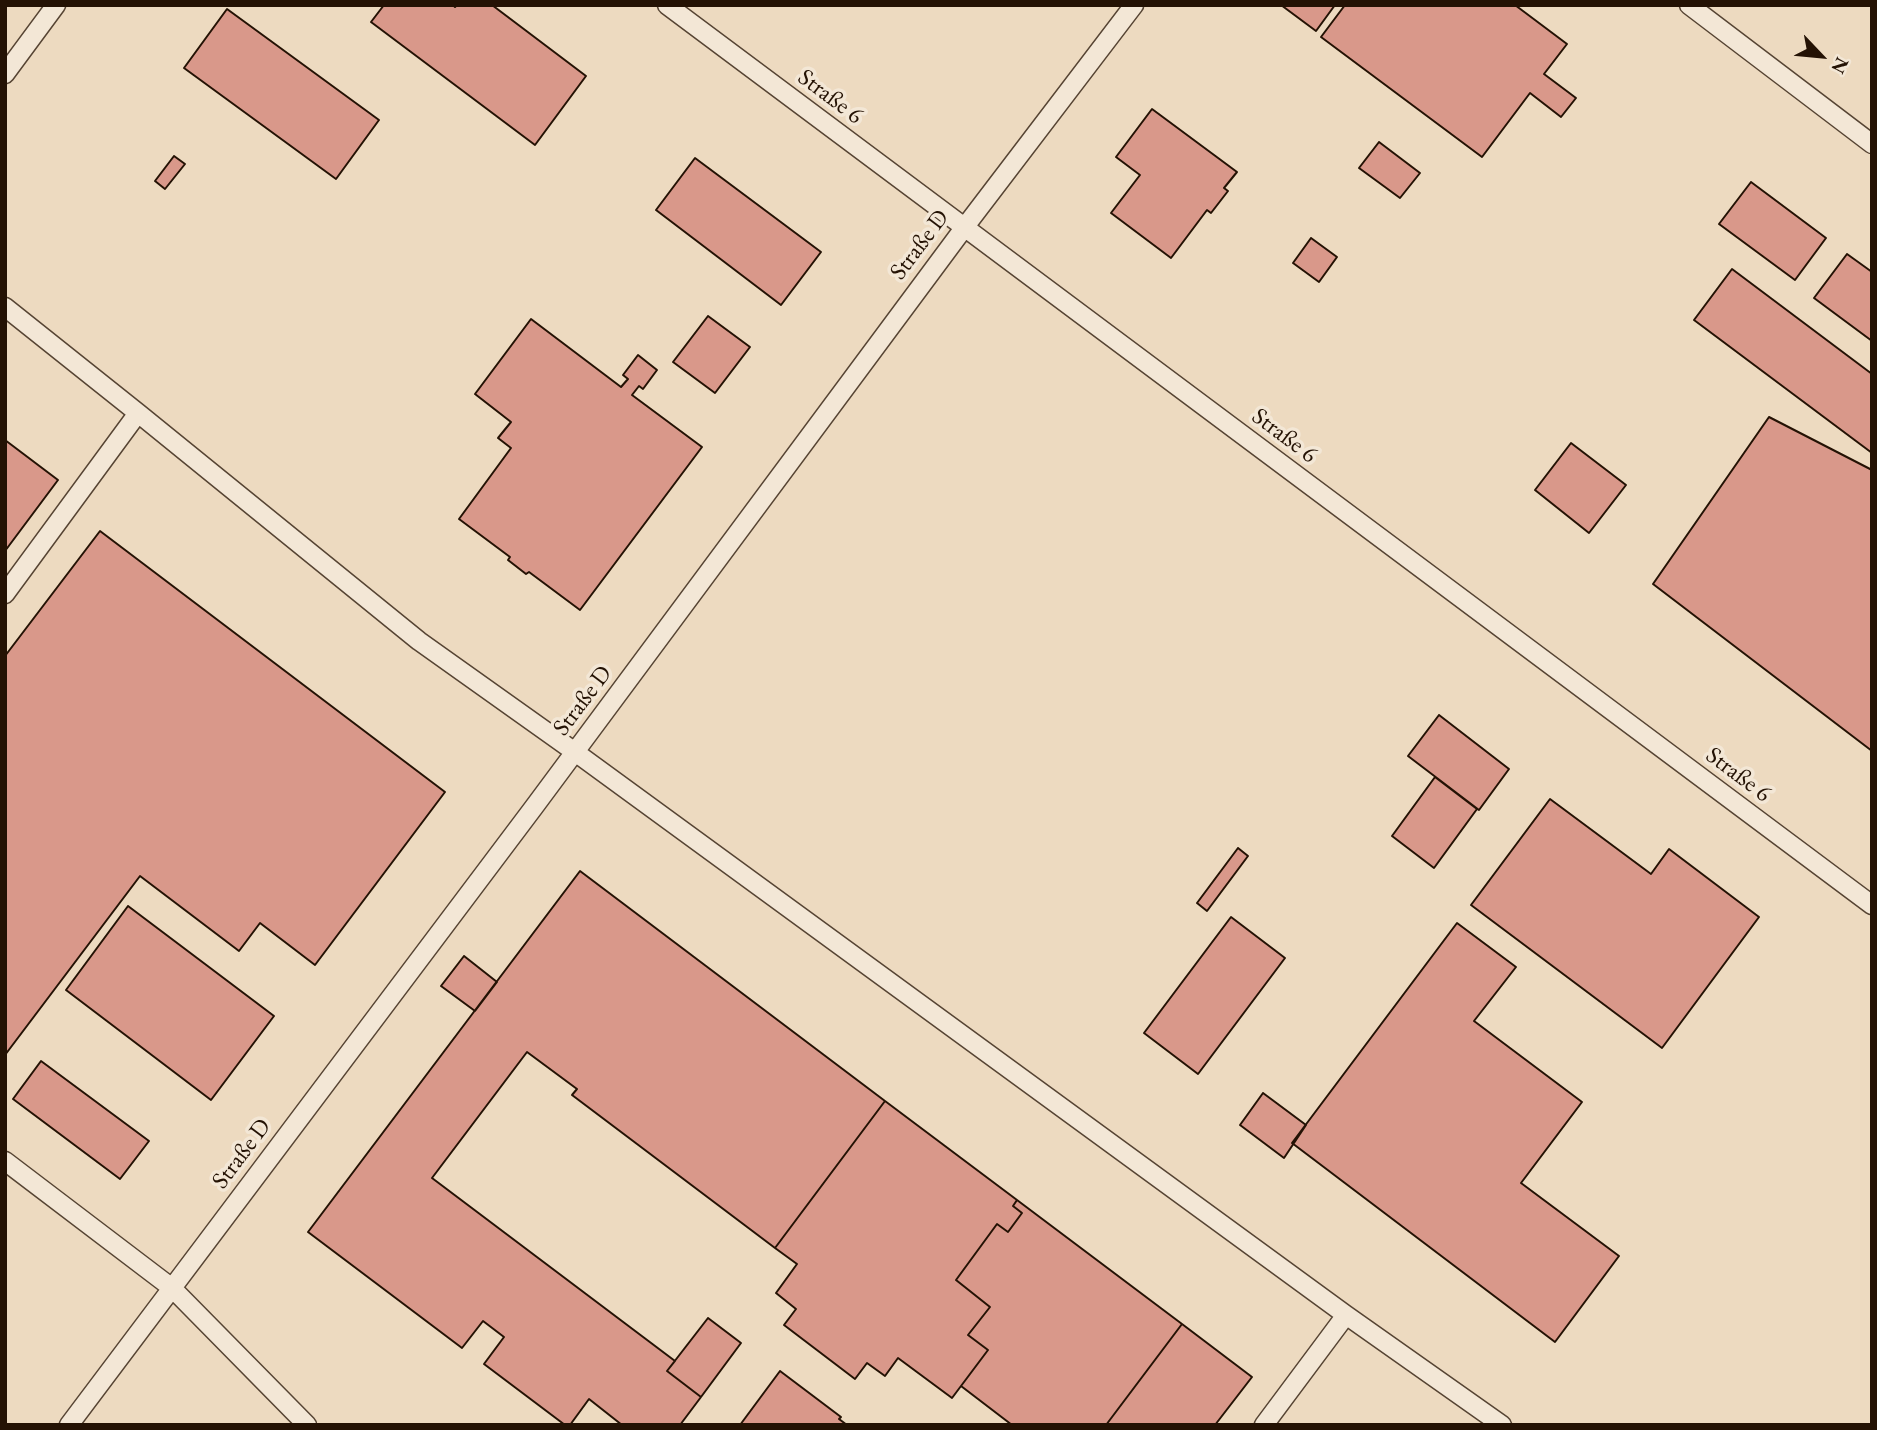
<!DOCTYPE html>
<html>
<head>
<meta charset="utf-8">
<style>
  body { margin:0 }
  #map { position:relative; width:1877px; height:1430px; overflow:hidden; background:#eddac0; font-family:"EB Garamond",serif }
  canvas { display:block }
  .frame { position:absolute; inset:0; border:7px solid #241204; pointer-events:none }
  .north { position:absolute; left:1786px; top:21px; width:70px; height:70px; -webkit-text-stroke:5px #f3e7d6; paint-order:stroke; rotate:116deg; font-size:19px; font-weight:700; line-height:28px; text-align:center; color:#241204 }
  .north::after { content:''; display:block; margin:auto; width:24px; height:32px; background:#241204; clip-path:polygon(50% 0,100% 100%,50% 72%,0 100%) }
</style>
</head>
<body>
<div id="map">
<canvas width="1877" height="1430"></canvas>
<div class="frame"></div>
<div class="north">N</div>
</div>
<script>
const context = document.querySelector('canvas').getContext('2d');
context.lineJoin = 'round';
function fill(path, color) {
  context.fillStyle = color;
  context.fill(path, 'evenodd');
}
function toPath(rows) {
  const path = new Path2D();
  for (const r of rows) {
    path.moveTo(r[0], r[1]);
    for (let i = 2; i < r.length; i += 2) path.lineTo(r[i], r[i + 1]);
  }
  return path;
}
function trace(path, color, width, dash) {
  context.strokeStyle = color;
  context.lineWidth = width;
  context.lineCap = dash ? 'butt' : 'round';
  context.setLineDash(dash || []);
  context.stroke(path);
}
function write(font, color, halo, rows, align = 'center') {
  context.font = font + ' "EB Garamond",serif';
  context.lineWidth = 7;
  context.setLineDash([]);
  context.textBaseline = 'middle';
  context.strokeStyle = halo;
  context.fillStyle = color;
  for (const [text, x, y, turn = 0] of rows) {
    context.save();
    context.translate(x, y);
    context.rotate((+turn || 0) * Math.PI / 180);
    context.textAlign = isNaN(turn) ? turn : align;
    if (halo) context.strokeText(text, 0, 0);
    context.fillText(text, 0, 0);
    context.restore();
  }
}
const building = toPath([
  [384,5,453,5,455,7,457,5,492,5,586,76,535,145,371,22,384,5],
  [1281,5,1335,5,1316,31,1281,5],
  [1345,5,1515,5,1567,44,1544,74,1576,98,1561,117,1530,93,1482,157,1321,37,1345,5],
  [227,9,379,120,336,179,184,68,227,9],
  [1152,109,1237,172,1224,188,1228,191,1211,213,1207,210,1171,258,1111,213,1140,175,1116,157,1152,109],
  [1379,142,1420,173,1400,198,1359,168,1379,142],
  [174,156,185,164,165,189,155,181,174,156],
  [695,158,821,252,781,305,656,210,695,158],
  [1751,182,1826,238,1795,280,1719,224,1751,182],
  [1311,238,1337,257,1319,282,1293,263,1311,238],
  [1847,254,1872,272,1872,341,1814,298,1847,254],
  [1732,269,1872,374,1872,453,1694,320,1732,269],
  [708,316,750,347,715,393,673,362,708,316],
  [531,319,621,387,628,379,623,375,638,355,657,370,643,389,639,386,632,395,702,447,580,610,529,572,526,574,508,560,510,557,459,519,511,448,498,438,511,422,475,394,531,319],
  [1769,417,1872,470,1872,751,1653,584,1769,417],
  [5,440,58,480,5,551,5,440],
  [1571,443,1626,485,1589,533,1535,490,1571,443],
  [100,531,445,792,315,965,260,923,239,951,140,876,5,1055,5,656,100,531],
  [1439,715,1509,769,1479,810,1408,756,1439,715],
  [1435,777,1477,809,1434,868,1392,836,1435,777],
  [1550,799,1651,874,1669,849,1759,917,1662,1048,1471,905,1550,799],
  [1238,848,1248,856,1207,911,1197,903,1238,848],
  [580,871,885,1101,775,1248,572,1095,577,1089,527,1052,432,1178,675,1361,667,1371,701,1397,680,1425,622,1425,589,1399,570,1425,565,1425,484,1364,504,1337,483,1321,462,1348,308,1232,580,871],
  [128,906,274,1016,211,1100,66,990,128,906],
  [1231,917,1285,958,1198,1074,1144,1033,1231,917],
  [1457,923,1516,967,1474,1021,1582,1102,1521,1183,1619,1256,1555,1342,1292,1143,1457,923],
  [464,956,497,982,475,1011,441,986,464,956],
  [41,1061,149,1141,120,1179,13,1099,41,1061],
  [1263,1093,1306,1125,1284,1158,1240,1125,1263,1093],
  [885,1101,1017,1200,1013,1206,1022,1213,1008,1232,997,1224,956,1280,990,1307,968,1335,988,1350,952,1398,898,1358,885,1376,867,1363,855,1379,784,1325,796,1309,776,1293,797,1264,775,1248,885,1101],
  [1017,1200,1182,1324,1106,1425,1012,1425,961,1386,988,1350,968,1335,990,1307,956,1280,997,1224,1008,1232,1022,1213,1013,1206,1017,1200],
  [708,1318,741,1343,701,1397,667,1371,708,1318],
  [1182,1324,1252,1377,1215,1425,1106,1425,1182,1324],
  [780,1371,841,1417,839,1419,847,1425,740,1425,780,1371]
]);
fill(building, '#d9988a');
trace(building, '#241204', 2);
const lane = toPath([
  [667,5,1872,905],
  [1689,5,1872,144],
  [5,74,56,5],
  [5,307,138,413,419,641,575,752,1346,1315,1502,1425],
  [5,594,138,413],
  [5,1161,172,1288,307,1425],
  [69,1425,534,807,964,228,1134,5],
  [1264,1425,1346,1315]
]);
trace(lane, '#564433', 21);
trace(lane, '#f3e7d6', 18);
write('24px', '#241204', '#f3e7d6', [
  ["Straße 6",830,97,37],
  ["Straße D",920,245,-53],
  ["Straße 6",1284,436,37],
  ["Straße D",583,701,-53],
  ["Straße 6",1738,775,37],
  ["Straße D",242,1154,-53]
]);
</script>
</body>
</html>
